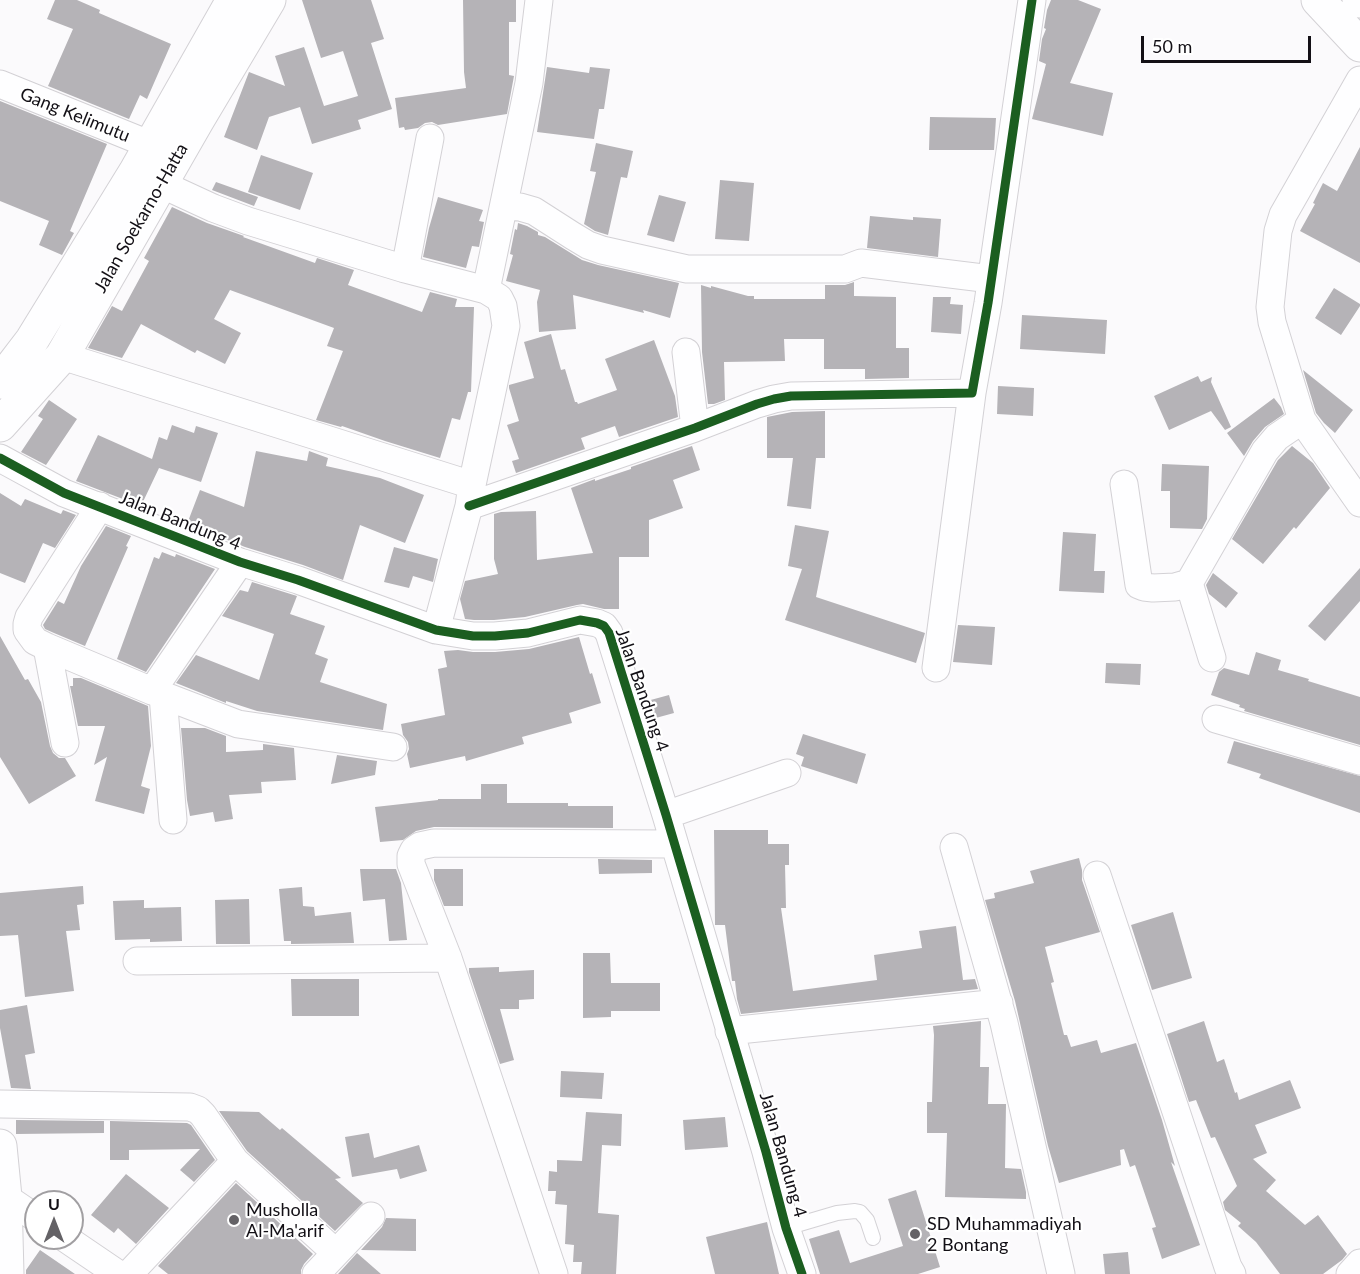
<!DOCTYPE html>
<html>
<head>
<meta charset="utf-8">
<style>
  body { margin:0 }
  #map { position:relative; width:1360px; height:1274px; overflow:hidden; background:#fbfafc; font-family:Lato,sans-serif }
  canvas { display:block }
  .north { position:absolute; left:24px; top:1190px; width:60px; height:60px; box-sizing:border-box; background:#fff; border:2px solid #a19fa2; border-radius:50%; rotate:0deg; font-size:16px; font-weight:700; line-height:24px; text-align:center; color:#131016 }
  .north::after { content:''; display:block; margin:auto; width:21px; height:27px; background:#646266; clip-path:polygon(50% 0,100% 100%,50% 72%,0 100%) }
  .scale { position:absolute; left:1141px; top:36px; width:170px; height:27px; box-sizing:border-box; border:3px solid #131016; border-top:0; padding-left:8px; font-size:18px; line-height:21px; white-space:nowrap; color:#131016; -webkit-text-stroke:4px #fff; paint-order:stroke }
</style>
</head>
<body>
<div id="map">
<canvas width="1360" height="1274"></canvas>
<div class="north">U</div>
<div class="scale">50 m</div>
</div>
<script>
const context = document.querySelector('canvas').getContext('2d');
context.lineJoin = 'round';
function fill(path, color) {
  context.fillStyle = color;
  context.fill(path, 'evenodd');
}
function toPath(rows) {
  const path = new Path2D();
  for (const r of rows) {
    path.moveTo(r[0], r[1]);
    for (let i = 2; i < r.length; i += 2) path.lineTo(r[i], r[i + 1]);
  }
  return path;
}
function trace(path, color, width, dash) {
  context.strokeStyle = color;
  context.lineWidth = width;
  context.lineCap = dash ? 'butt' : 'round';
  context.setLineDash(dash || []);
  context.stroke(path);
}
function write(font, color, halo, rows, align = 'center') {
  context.font = font + ' Lato,sans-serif';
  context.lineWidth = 4.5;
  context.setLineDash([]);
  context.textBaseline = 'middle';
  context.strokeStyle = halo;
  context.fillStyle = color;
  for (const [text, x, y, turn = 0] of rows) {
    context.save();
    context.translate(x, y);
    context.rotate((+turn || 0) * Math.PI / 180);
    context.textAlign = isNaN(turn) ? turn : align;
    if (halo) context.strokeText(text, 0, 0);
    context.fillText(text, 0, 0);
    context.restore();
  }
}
fill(toPath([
  [55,0,77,0,100,10,99,13,171,44,147,99,140,95,129,119,48,86,73,29,47,19],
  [302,0,371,0,384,39,371,43,392,109,358,120,361,129,312,144,300,107,269,117,257,150,224,137,249,72,285,86,275,56,304,47,324,106,358,96,343,51,321,58],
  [463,0,516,0,516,22,509,22,509,75,514,76,507,114,438,125,432,122,425,123,418,128,405,130,404,127,399,128,395,98,466,88,464,72],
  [1051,0,1078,0,1101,9,1070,83,1113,93,1103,136,1032,119,1046,64,1039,61,1042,39,1046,29,1044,28,1047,10],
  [547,67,589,73,590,67,610,69,604,109,599,109,594,139,537,132],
  [0,101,107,144,70,231,74,233,62,255,39,245,49,221,0,201],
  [930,117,996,118,994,150,929,150],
  [596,143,633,151,627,178,621,177,608,235,595,231,584,224,596,172,590,171],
  [1360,147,1360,263,1300,231,1315,204,1313,203,1323,183,1337,191],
  [261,155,313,173,300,210,248,192],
  [720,180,754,183,749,241,715,239],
  [216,182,258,197,254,206,212,190],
  [659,195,686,202,674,242,647,235],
  [438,197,483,210,479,221,484,222,479,247,472,246,466,268,423,257,429,228],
  [172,207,207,223,244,236,243,237,315,263,317,258,354,270,348,285,422,312,430,292,457,299,455,307,474,307,471,392,468,392,460,420,452,418,440,458,385,441,342,426,341,427,316,420,343,351,327,346,334,328,230,290,214,319,241,333,225,364,197,350,195,353,141,324,122,358,88,348,112,306,122,311,149,261,144,258],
  [870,216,913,220,913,217,941,219,938,257,867,248],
  [518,223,527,226,538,232,538,235,545,237,582,260,598,265,679,283,670,318,643,310,644,313,573,295,576,329,539,332,537,302,540,290,506,281,513,255,510,254,515,229,517,230],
  [854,282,854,296,896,297,896,348,909,348,909,378,865,379,865,369,824,369,824,339,784,339,785,361,724,362,725,400,714,404,708,404,702,352,701,285,711,288,711,286,748,296,754,296,754,299,825,299,825,285,845,285],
  [1334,288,1360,304,1360,306,1341,335,1315,318],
  [933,297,951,297,950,304,963,305,961,334,931,332],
  [1022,315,1107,320,1105,354,1020,349],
  [551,334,561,370,565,369,575,402,577,402,578,404,617,390,605,359,654,340,675,396,678,417,619,437,615,426,581,438,585,449,516,473,512,461,519,459,507,425,519,421,509,388,509,385,534,378,524,342],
  [1303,370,1353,410,1335,433,1324,423,1316,413],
  [1198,376,1201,382,1212,377,1211,382,1231,427,1225,430,1211,411,1169,430,1154,396],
  [998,386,1034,388,1033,416,997,414],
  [1274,398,1281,407,1284,414,1265,427,1253,441,1244,456,1227,433],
  [49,400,77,419,46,465,21,452,43,419,38,416],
  [825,411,825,458,816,458,811,509,787,506,793,458,767,458,767,417,792,412],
  [172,425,194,433,196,426,218,433,201,482,159,468,141,506,76,481,98,435,152,459,159,437,167,440],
  [692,446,700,470,673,480,683,508,649,520,649,557,619,557,619,609,604,609,583,604,577,605,525,617,494,620,474,620,465,619,460,599,465,581,498,574,494,559,494,514,501,512,536,511,537,560,593,553,571,488,595,479,595,481,631,469,631,467],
  [1292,446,1313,463,1330,488,1296,529,1294,527,1263,564,1232,539,1278,460],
  [256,451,307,461,309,451,328,458,326,466,380,478,424,495,405,543,360,525,343,580,303,565,245,547,187,524,200,490,244,507],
  [1162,464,1209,466,1207,519,1202,529,1170,528,1170,491,1161,491],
  [0,493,21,506,25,499,61,514,63,510,76,515,55,548,43,543,25,583,0,573],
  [795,525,829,531,816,597,925,633,916,663,785,620,802,569,788,566],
  [106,526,131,536,126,546,128,547,85,646,54,633,45,629,43,625,58,601,64,604,81,566],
  [1063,532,1096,534,1094,571,1105,571,1104,593,1059,591],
  [394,547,438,559,433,582,413,576,409,588,384,582],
  [162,552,175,557,176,554,215,569,146,672,117,659,154,557,159,559],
  [1360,568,1360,601,1325,641,1308,626],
  [1213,573,1238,593,1226,608,1209,594,1206,585],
  [252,582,297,596,290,614,325,626,315,654,328,659,320,682,387,704,383,730,257,711,226,701,226,703,176,683,196,655,259,680,274,634,222,616,240,590,248,592],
  [958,625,995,627,992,665,953,662],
  [0,636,25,680,28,679,41,702,50,746,53,753,59,758,65,758,76,776,29,804,0,757],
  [579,637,590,674,592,673,601,703,569,713,572,723,522,737,524,744,466,761,465,756,410,768,407,754,409,749,408,742,403,735,401,724,445,715,438,669,447,667,444,651,458,650,473,652,495,652,529,649],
  [1256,652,1281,660,1278,670,1309,679,1308,681,1360,697,1360,745,1244,711,1245,709,1239,707,1240,705,1211,695,1219,672,1224,668,1249,675],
  [1106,663,1141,664,1140,685,1105,683],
  [73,678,81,678,148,706,151,746,141,786,150,789,144,814,95,801,107,757,94,765,105,726,78,726,70,686,73,686],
  [669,695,674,713,652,719,647,701],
  [181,728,205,728,226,736,226,752,263,750,263,744,294,748,296,780,261,782,262,793,229,795,233,819,215,822,213,812,190,816,187,800],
  [803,734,866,754,857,784,801,766,804,757,796,754],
  [1234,741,1360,776,1360,813,1259,778,1261,774,1227,763],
  [337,755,377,761,375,775,331,784],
  [481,784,507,784,507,803,568,803,568,806,613,806,613,828,434,827,416,831,403,840,380,842,375,807,438,800,438,799,481,799],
  [714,830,768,830,768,844,789,844,789,865,785,865,786,908,781,908,793,991,877,980,874,955,922,948,919,931,956,926,963,980,975,979,978,989,741,1014,737,999,735,981,732,981,725,925,715,925],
  [1079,858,1082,870,1082,880,1100,932,1045,947,1054,982,1051,983,1064,1035,1067,1035,1071,1047,1097,1040,1101,1053,1136,1043,1162,1120,1175,1166,1171,1162,1200,1245,1162,1259,1152,1228,1156,1227,1135,1165,1130,1167,1124,1149,1120,1150,1121,1165,1059,1183,1048,1146,1015,1001,985,900,995,898,994,893,1034,883,1030,871],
  [598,859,652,860,652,873,599,874],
  [360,869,396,869,401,883,407,940,389,941,385,899,363,901],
  [434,869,463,869,463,906,444,906,434,880],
  [83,886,84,904,77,905,80,930,66,931,74,991,25,997,18,935,0,936,0,893],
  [302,887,303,906,314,907,315,916,351,912,354,943,291,944,291,941,284,941,279,889],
  [249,899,250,944,216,944,215,900],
  [144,900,144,908,181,907,182,941,150,942,150,939,115,940,113,901],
  [1173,912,1192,978,1152,990,1131,925],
  [583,953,610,953,611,983,660,983,660,1011,611,1011,611,1017,583,1018],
  [499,967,499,972,534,970,534,999,519,1000,519,1009,500,1009,514,1060,500,1064,469,972,469,968],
  [291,979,359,979,359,1016,292,1016],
  [27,1005,35,1053,25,1055,31,1089,11,1088,0,1028,0,1010],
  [981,1021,980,1067,989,1067,988,1104,1006,1104,1005,1168,1021,1169,1026,1192,1026,1199,945,1197,947,1133,927,1133,927,1102,932,1102,934,1035,933,1026],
  [1204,1021,1217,1062,1224,1059,1235,1093,1237,1092,1239,1100,1290,1080,1301,1108,1255,1125,1267,1153,1253,1159,1276,1180,1266,1191,1305,1225,1318,1215,1347,1254,1342,1260,1323,1274,1280,1274,1256,1242,1238,1226,1241,1223,1225,1210,1223,1202,1237,1186,1215,1137,1211,1138,1196,1100,1189,1102,1167,1034],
  [561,1071,604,1073,602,1099,560,1097],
  [219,1111,259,1112,280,1130,282,1128,341,1178,335,1179,363,1203,335,1231,247,1151],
  [586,1112,622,1114,621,1146,602,1145,598,1213,619,1215,616,1274,581,1274,582,1262,573,1262,574,1245,565,1244,567,1205,555,1204,556,1191,548,1191,549,1171,557,1172,557,1160,582,1161],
  [725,1117,728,1147,685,1150,683,1120],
  [16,1120,104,1121,104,1133,16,1134],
  [110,1121,187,1123,191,1125,215,1160,194,1182,180,1170,200,1149,129,1150,129,1160,110,1160],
  [369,1133,374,1158,419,1145,427,1171,400,1179,397,1169,352,1177,345,1137],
  [126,1174,169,1208,136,1244,118,1228,114,1233,91,1215],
  [236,1183,313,1254,304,1264,301,1270,301,1274,168,1274,158,1266],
  [916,1190,940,1267,918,1274,820,1274,809,1239,839,1230,850,1263,903,1246,888,1199],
  [386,1218,416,1219,416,1251,361,1250,382,1227],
  [767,1222,779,1274,715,1274,706,1237],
  [40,1250,75,1274,26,1274,26,1270],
  [1128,1252,1130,1274,1105,1274,1103,1254],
  [357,1253,381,1274,338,1274]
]), '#b5b3b7');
const lane = toPath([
  [786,1228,837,1213,855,1211,860,1212,867,1220,873,1238]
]);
const street = toPath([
  [1360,80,1283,215,1278,231,1270,307,1272,322,1302,420,1360,503],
  [0,84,151,145],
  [144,175,161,184,213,208,248,221,405,269,486,290,499,298,503,306,506,326,472,485,469,506,436,630],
  [504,206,520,207,534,211,573,236,588,245,602,250,687,269,845,269,861,263,991,279],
  [405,269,430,138],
  [486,290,529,83,539,0],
  [686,352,695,428],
  [62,356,472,485],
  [0,458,64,493,240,562,298,580,436,630,473,636,495,636,528,633,580,620,597,623,604,626,609,633,666,815,766,1152,786,1228,802,1274],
  [1124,484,1139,585,1144,587,1153,588,1175,587,1189,583,1265,451,1277,437,1302,420],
  [100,506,29,617,27,624,27,630,35,641,47,647,152,691,238,724,393,747],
  [469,506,695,428,757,404,774,399,791,396,972,393,988,303,1032,0],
  [1189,583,1212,658],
  [47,647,65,743],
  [936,668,972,393],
  [152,691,240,562],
  [163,695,173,820],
  [1216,719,1360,761],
  [666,815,787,773],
  [954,847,1004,1023,1061,1274],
  [1097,875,1228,1267,1232,1274],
  [137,961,448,958],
  [729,1031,999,1003],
  [0,1104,190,1107,198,1110,203,1115,235,1161,336,1253],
  [5,1197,36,1218],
  [65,1238,118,1274],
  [129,1274,235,1161],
  [316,1274,371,1216],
  [554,1274,448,958,411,864,411,856,414,850,420,846,434,843,673,844],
  [1350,1274,1360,1263]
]);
const secondary = toPath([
  [1318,0,1360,45],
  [1359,0,1360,1],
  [0,382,32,340,136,171,233,0],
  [0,425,62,356,197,121,269,0],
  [0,1146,5,1197,7,1274]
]);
trace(lane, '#d3d1d5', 16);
trace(street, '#d3d1d5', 29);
trace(secondary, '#d3d1d5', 35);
trace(lane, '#fefeff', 14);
trace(street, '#fefeff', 27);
trace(secondary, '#fefeff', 33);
trace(toPath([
  [0,458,64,493,240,562,298,580,436,630,473,636,495,636,528,633,580,620,597,623,604,626,609,633,666,815,766,1152,786,1228,802,1274],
  [469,506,695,428,757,404,774,399,791,396,972,393,988,303,1032,0]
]), '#1b5e20', 9);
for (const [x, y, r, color] of [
  [234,1220,6,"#646266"],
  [915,1234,6,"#646266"]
]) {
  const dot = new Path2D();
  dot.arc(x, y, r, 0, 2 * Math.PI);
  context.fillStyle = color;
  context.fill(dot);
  trace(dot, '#fff', 2);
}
write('18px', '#131016', '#fff', [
  ["Gang Kelimutu",75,115,22],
  ["Jalan Soekarno-Hatta",141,218,-60],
  ["Jalan Bandung 4",180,521,22],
  ["Jalan Bandung 4",642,690,71],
  ["Jalan Bandung 4",783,1155,74]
]);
write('18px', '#131016', '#fff', [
  ["Musholla",246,1210],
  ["Al-Ma'arif",246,1231],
  ["SD Muhammadiyah",927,1224],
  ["2 Bontang",927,1245]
], 'left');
</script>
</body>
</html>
